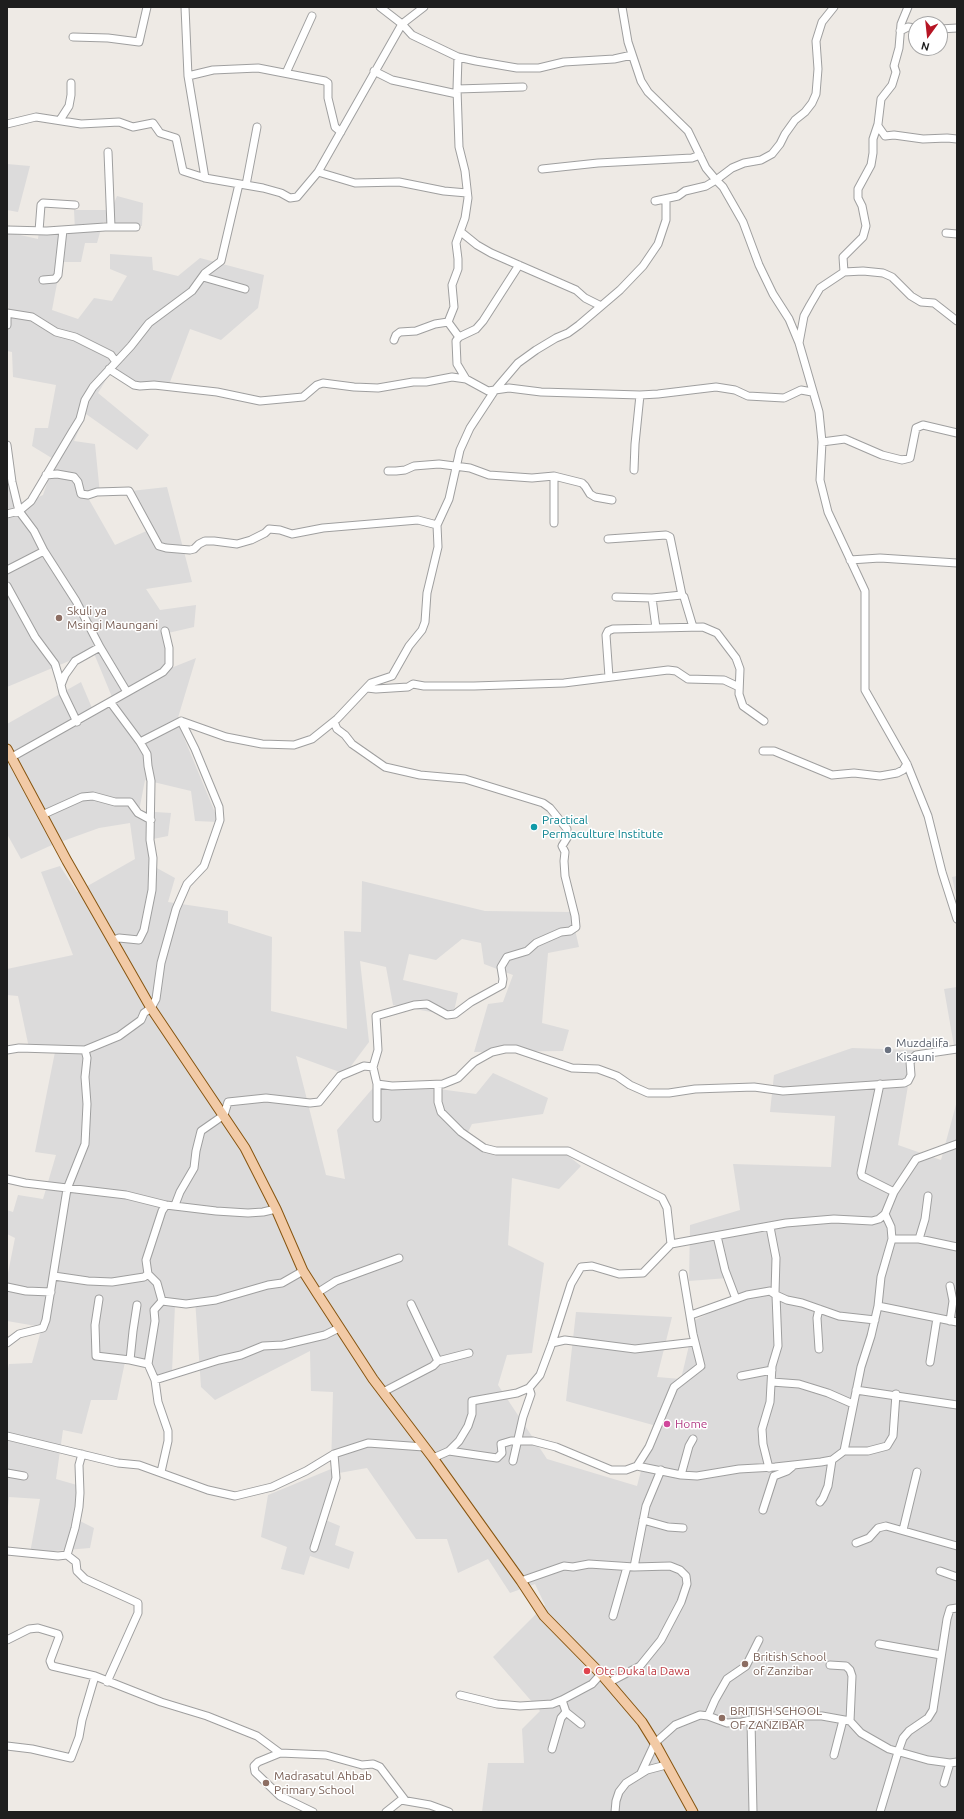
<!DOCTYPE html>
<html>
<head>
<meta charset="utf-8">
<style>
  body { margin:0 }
  #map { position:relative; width:964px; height:1819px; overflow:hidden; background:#eeeae5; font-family:Ubuntu,sans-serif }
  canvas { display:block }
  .frame { position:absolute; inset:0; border:8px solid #1e1e1e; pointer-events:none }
  .north { position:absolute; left:908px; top:16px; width:40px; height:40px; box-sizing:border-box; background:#fff; border:1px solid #a5a5a5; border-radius:50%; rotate:195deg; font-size:11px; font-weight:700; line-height:16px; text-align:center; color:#1e1e1e }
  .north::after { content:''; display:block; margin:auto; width:14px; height:18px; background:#b61524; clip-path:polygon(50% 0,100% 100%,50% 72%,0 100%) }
</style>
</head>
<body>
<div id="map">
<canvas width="964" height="1819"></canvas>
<div class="frame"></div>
<div class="north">N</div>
</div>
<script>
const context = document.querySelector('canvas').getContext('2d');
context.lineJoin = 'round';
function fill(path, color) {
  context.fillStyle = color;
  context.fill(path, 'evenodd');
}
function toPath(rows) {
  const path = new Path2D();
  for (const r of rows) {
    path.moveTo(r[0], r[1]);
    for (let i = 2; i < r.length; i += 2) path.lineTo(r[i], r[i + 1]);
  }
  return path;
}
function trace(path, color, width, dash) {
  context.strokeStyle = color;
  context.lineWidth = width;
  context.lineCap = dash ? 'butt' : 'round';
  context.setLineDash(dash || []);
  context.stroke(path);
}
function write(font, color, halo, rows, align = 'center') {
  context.font = font + ' Ubuntu,sans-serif';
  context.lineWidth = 3;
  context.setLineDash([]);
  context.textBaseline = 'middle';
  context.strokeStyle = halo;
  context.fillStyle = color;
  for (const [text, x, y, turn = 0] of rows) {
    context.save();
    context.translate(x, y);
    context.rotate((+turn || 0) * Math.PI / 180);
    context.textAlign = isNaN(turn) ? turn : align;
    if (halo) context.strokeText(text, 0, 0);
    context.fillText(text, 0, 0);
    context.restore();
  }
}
fill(toPath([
  [7,164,30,166,18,212,7,210],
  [117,196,143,203,142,226,103,222,97,243,85,243,81,262,61,262,52,310,78,319,94,298,112,301,127,276,110,269,110,254,152,257,153,270,178,276,200,258,264,275,258,308,221,340,190,329,170,382,148,387,112,370,98,393,149,435,137,450,86,414,74,441,95,444,100,494,87,496,115,545,151,529,131,491,167,487,192,582,146,589,160,610,196,605,194,627,168,633,171,668,196,658,177,721,219,822,195,821,191,791,145,780,139,811,171,813,168,836,153,839,155,867,175,878,168,902,228,911,228,923,272,937,271,1011,347,1029,344,931,361,932,362,881,485,911,571,912,579,947,548,953,542,1023,569,1030,563,1051,474,1052,488,1004,503,1002,513,975,484,964,481,943,462,939,436,960,409,954,403,980,458,993,453,1016,393,1005,386,967,360,961,369,1042,345,1074,296,1056,326,1175,345,1179,337,1130,379,1081,476,1094,493,1073,548,1098,543,1114,472,1124,465,1138,496,1147,561,1150,581,1166,559,1189,512,1178,508,1245,544,1263,532,1353,507,1355,498,1385,547,1459,637,1486,653,1425,566,1401,576,1312,672,1317,657,1377,681,1379,695,1320,737,1299,728,1278,689,1281,690,1225,740,1210,733,1164,831,1167,835,1116,770,1112,774,1075,852,1048,914,1050,898,1145,941,1160,957,1101,957,1812,482,1812,488,1763,524,1763,522,1729,540,1711,493,1657,545,1605,535,1584,510,1593,488,1559,458,1573,447,1539,416,1539,367,1468,339,1473,323,1519,340,1526,335,1545,354,1552,349,1569,310,1556,304,1575,281,1569,287,1547,261,1537,268,1495,331,1469,333,1392,311,1391,310,1351,215,1400,201,1387,195,1299,175,1305,172,1372,156,1379,146,1365,125,1362,117,1400,91,1400,82,1434,63,1430,56,1479,77,1485,74,1518,94,1528,90,1548,30,1553,40,1499,9,1497,7,1515,7,1373,9,1364,32,1363,42,1327,7,1321,7,1278,15,1238,7,1234,7,1210,13,1212,18,1195,43,1199,56,1155,35,1152,55,1052,29,1048,18,996,7,995,7,969,73,955,41,872,60,866,77,892,135,859,130,823,99,828,52,845,21,859,7,834,7,724,81,682,92,708,112,697,93,651,7,687,7,435,14,490,23,504,43,495,55,460,32,446,35,428,48,428,56,385,13,377,12,352,7,351,7,326,10,326,7,290,7,232,38,239,39,229,75,231,74,210,111,210],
  [957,876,957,900,952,877],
  [957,987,957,1063,944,989]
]), '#dcdbdb');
const minor = toPath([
  [185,7,188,76,205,178],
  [424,7,402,24,412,35,458,57,476,61,517,68,539,68,564,62,614,59,632,55],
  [622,7,628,42,641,81,648,92,688,131,706,168,716,180,706,186,685,191,678,196,655,201],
  [834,7,822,22,816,41,818,69,816,94,812,103,805,112,795,120,785,134,780,144,772,154,761,160,744,163,732,168,716,180,723,187,743,222,759,265,773,294,789,319,799,343,819,412,822,442,820,480,828,512,865,591,865,690,907,764,928,816,942,872,957,919],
  [940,29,957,28],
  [900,31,908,27,916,28],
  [73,37,108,38,139,42,147,7],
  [374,71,392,80,457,94],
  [286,73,312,16],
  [188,76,213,70,258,68,325,81,328,83,328,98,335,127,341,132],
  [457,89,523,87],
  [60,120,69,106,71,95,71,83],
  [7,124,36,117,81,124,119,122,133,127,153,123,160,133,176,138,183,171,205,178,263,188,281,193,290,198,297,197,318,172,355,183,399,182,444,191,467,193],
  [878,126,885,136,894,135,923,139,947,138,957,139],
  [108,152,111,227],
  [542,169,598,163,692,158,700,155],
  [318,172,402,24,380,7],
  [246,185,257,127],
  [7,230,47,231,105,227,136,227],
  [39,231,41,205,43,203,75,205],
  [461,232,477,245,491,253,576,290,585,298,601,306],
  [946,233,957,234],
  [844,272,863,271,883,273,892,277,911,296,921,302,934,303,957,321],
  [203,277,245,289],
  [43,280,55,279,58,275,63,230],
  [7,313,32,317,56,332,75,337,111,355,116,362],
  [7,315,7,325],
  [448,322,459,337,476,329,483,321,519,265],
  [459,337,456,341,457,364,466,379],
  [394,340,396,335,400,332,416,331,435,324,448,322,454,307,452,285,458,269,458,259,456,243,465,218,468,198,465,171,459,147,457,89,458,57],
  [799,343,804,316,810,305,820,288,844,272,843,257,863,237,866,226,862,206,858,198,858,189,871,165,873,153,873,139,878,124,881,99,892,85,896,72,894,66,899,48,901,24,908,7],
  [109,369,134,385,140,386,154,385,217,392,260,401,303,397,317,385,323,383,354,387,378,388,413,382,426,382,452,377,466,379,488,391,509,388,541,392,640,395,658,394,716,387,735,390,748,396,784,398,801,390,812,392],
  [822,442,845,439,882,455,902,460,910,458,916,428,923,425,957,433],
  [7,445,12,482,19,511,31,501,72,432,80,419,85,400,93,387,131,346,149,323,192,291,205,273,221,261,239,184],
  [634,470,635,444,640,395],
  [388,471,396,471,405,470,414,466,439,464,470,468,489,475,532,478,554,476,582,483,585,486,590,494,595,497,612,500],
  [46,475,57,474,74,477,78,482,81,494,88,495,97,492,129,491,159,546,166,548,190,550,194,549,199,544,205,541,214,541,237,544,251,540,265,533,269,529,280,530,292,534,323,528,418,520,437,525,449,499,460,450,470,428,495,390,518,363,536,350,556,338,568,333,579,325,620,290,643,266,658,244,666,220,666,200],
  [554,476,554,523],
  [7,514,19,511,34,531,44,551,76,601,100,647,75,661,65,675,61,685,63,693,77,722],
  [608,539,666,535,670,537,682,595],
  [850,560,880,558,957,563],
  [7,570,44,551],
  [7,586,35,637,55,664,61,684],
  [616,597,652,598,682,595,684,597,693,627],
  [652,598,656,628],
  [100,647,127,692],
  [609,677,606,635,608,631,613,629,703,627,717,633,736,658,740,669,739,694,743,706,764,721],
  [367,688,376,689,408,687,413,684,424,686,474,686,564,683,668,670,676,671,688,679,724,680,739,687],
  [111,703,140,742,181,721,226,737,262,744,294,745,312,739,337,719,371,683,392,676,409,646,422,630,425,622,427,593,438,547,437,525],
  [763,751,774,751,832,775,854,773,880,776,897,773,903,770,907,764],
  [12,757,163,672,169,665,169,648,165,631],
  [42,815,82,797,93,796,115,802,130,802,138,813,151,820],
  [113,940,119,938,139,940,144,930,152,890,153,858,150,840,151,781,148,766,147,754,140,742],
  [7,1050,19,1048,85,1050,119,1036,141,1020,144,1013,151,1008,156,999,161,963,176,909,187,884,204,866,220,820,219,807,195,749,181,721],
  [373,1067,377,1084,392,1086,443,1084,458,1078,474,1062,492,1052,505,1049,516,1049,572,1068,598,1069,617,1076,630,1085,648,1093,669,1093,695,1089,754,1087,783,1091,904,1083,908,1081,911,1075,910,1062,916,1055,957,1049],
  [880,1084,861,1173,862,1176,894,1192],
  [438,1085,438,1102,441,1112,461,1132,484,1148,496,1151,568,1151,662,1198,667,1208,671,1244],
  [377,1118,377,1084],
  [7,1179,25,1183,126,1195,166,1205,216,1211,248,1213,263,1212,276,1209],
  [175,1205,180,1192,194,1168,196,1151,201,1131,224,1115,228,1102,266,1098,310,1103,319,1102,340,1076,364,1066,373,1067,378,1050,376,1016,414,1005,427,1004,447,1015,455,1014,471,1002,502,985,503,979,501,967,507,957,527,951,536,943,561,932,570,931,576,927,575,916,565,876,564,861,565,852,562,846,567,838,567,829,550,808,543,803,465,779,420,775,385,767,352,744,345,735,337,729,334,722],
  [885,1214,891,1227,892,1239],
  [770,1227,776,1258,775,1293],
  [717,1236,725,1270,736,1299],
  [919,1239,925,1219,928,1196],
  [148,1274,157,1283,162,1301,186,1304,216,1300,268,1285,282,1283,303,1271],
  [54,1276,88,1281,112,1282,144,1277,148,1274,146,1260,162,1211,166,1205],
  [7,1287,26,1291,51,1292],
  [317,1293,336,1281,399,1258],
  [776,1295,787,1300,802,1303,839,1316,875,1320],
  [99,1299,95,1325,96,1356,130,1360],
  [411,1304,438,1361],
  [137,1305,133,1331,130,1360,148,1364,155,1380,158,1402,168,1431,168,1441,161,1472],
  [878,1306,957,1322],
  [819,1309,817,1318,819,1349],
  [691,1315,747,1295,770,1291,776,1295,778,1346,772,1366,770,1402,762,1429,763,1444,769,1468],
  [950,1321,953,1301,950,1286],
  [7,1343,19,1334,43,1328,46,1320,67,1189,85,1144,87,1104,85,1077,87,1058,85,1050],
  [552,1343,565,1340,635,1349,695,1342],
  [930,1362,937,1318],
  [148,1364,155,1321,154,1310,162,1301],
  [741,1376,772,1370],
  [155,1380,219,1360,241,1355,263,1346,283,1345,325,1335,339,1328],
  [772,1382,799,1384,828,1393,853,1404],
  [856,1390,957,1405],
  [383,1392,433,1366,438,1361,469,1353],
  [7,1436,118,1463,139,1465,208,1490,235,1496,272,1487,306,1471,334,1454,368,1443,424,1447],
  [449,1451,497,1458,502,1453,501,1444,511,1441,533,1441,556,1447,611,1470,626,1470,637,1466,681,1475,697,1476,739,1469,775,1467,821,1462,832,1460,844,1451,868,1451,887,1446,893,1436,896,1394],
  [844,1451,861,1367,871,1336,878,1306,881,1277,892,1239,919,1239,957,1247],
  [433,1458,449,1451,459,1441,468,1426,472,1414,472,1401,517,1393,529,1388,540,1375,552,1343,571,1284,581,1267,592,1266,619,1274,643,1273,671,1244,786,1223,834,1219,872,1221,879,1219,885,1214,894,1192,916,1159,957,1144],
  [513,1461,523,1417,531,1394,529,1388],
  [637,1466,649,1447,674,1387,701,1366,693,1334,683,1274],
  [7,1473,24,1476],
  [681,1475,689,1446,693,1439],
  [820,1502,823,1498,828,1486,832,1460],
  [763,1510,774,1476,787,1471,793,1466],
  [643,1520,668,1527,683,1528],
  [903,1530,917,1472],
  [856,1543,869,1538,878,1528,886,1526,957,1546],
  [314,1548,336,1478,334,1454],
  [7,1551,58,1556,67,1555,76,1562,77,1571,85,1579,138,1603,138,1613,107,1682],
  [67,1555,75,1528,79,1507,80,1493,79,1465,82,1454],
  [940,1571,957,1577],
  [521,1581,564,1566,573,1567,589,1564,634,1567,646,1506,661,1470],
  [613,1616,627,1567],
  [7,1640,29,1629,38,1628,58,1634,59,1637,50,1661,52,1666,95,1676,161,1702,207,1716,257,1736,280,1753,326,1755,362,1765,373,1764,380,1767,405,1800],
  [879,1644,941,1655],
  [830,1665,846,1666,850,1670,852,1676,850,1721],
  [608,1683,640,1666,661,1640,681,1602,687,1584,686,1576,680,1570,670,1566,634,1567],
  [460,1695,497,1704,520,1706,552,1704,562,1700,592,1684,601,1674],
  [562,1700,566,1712,581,1724],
  [708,1716,715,1700,727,1679,746,1666,759,1640],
  [751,1721,753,1812],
  [7,1746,32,1749,71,1758,79,1737,82,1720,95,1676],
  [552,1749,561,1718,566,1712],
  [280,1753,258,1762,254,1766,255,1772,280,1796,313,1812],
  [834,1755,843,1720],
  [641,1773,655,1743,675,1725,700,1715,708,1716,727,1723,742,1722,767,1716,822,1716,850,1721,861,1733,889,1749,928,1760,950,1763,957,1762],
  [944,1783,950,1763],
  [386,1812,401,1800,430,1805,449,1812],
  [615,1812,616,1801,619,1792,626,1783,647,1770,666,1765],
  [880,1812,898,1752,903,1738,909,1731,928,1718,933,1710,947,1619,950,1609,957,1608]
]);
const major = toPath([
  [7,749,67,861,151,1008,245,1148,276,1209,303,1271,317,1293,373,1379,433,1458,521,1581,544,1616,601,1674,642,1722,655,1743,693,1812]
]);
trace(minor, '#9f9f9f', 9);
trace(major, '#875510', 11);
trace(minor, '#fff', 7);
trace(major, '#f2caa6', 9);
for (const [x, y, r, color] of [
  [59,618,4,"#8d6e63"],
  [534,827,4,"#0f9aa8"],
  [888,1050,4,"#6b7280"],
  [667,1424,4,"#d1479c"],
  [745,1664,4,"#8d6e63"],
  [587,1671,4,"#e0444e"],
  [722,1718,4,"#8d6e63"],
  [266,1783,4,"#8d6e63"]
]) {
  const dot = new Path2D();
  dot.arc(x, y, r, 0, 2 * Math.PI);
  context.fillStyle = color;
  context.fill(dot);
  trace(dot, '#fff', 1.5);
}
write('12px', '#785e54', '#fff', [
  ["Skuli ya",67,611],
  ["Msingi Maungani",67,625],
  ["British School",753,1657],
  ["of Zanzibar",753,1671],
  ["BRITISH SCHOOL",730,1711],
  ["OF ZANZIBAR",730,1725],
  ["Madrasatul Ahbab",274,1776],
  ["Primary School",274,1790]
], 'left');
write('12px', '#0d838f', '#fff', [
  ["Practical",542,820],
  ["Permaculture Institute",542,834]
], 'left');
write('12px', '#5b616d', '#fff', [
  ["Muzdalifa",896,1043],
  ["Kisauni",896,1057]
], 'left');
write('12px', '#b23c85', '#fff', [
  ["Home",675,1424]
], 'left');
write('12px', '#be3a42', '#fff', [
  ["Otc Duka la Dawa",595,1671]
], 'left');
</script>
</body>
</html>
